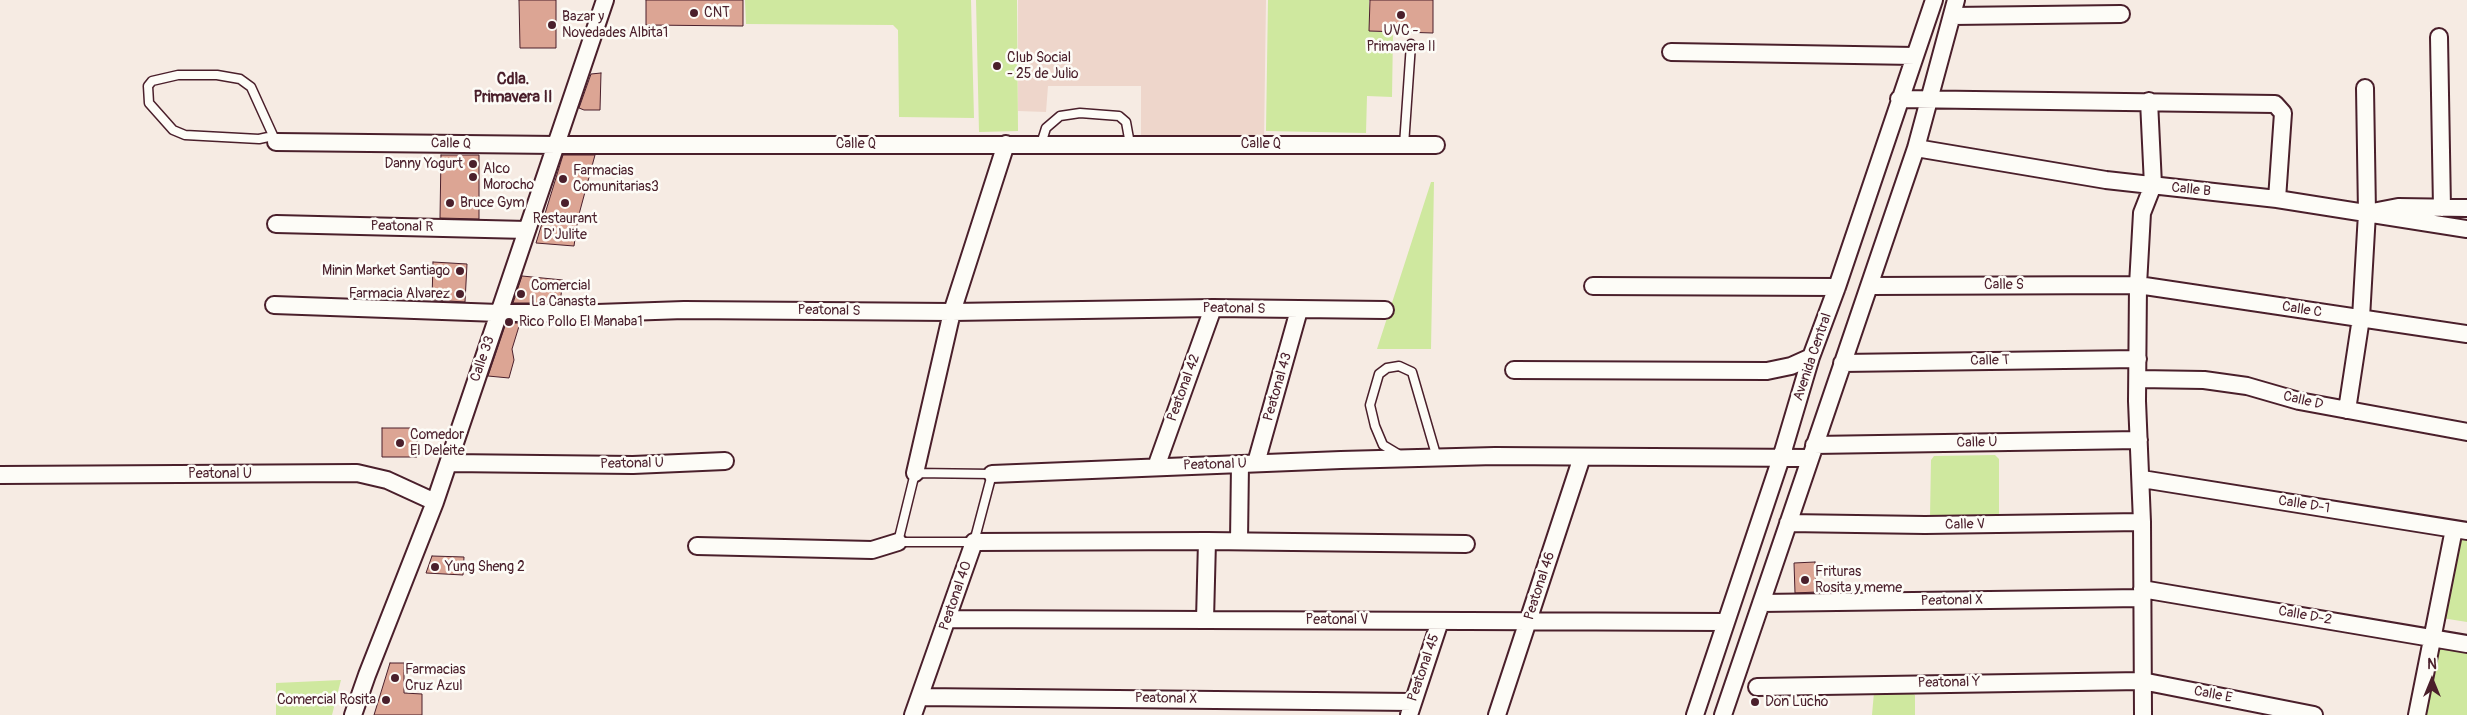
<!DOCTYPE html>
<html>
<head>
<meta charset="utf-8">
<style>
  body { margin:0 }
  #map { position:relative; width:2467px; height:715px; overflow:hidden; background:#f6ebe3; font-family:Pangolin,sans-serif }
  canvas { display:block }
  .north { position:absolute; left:2407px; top:655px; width:50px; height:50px; -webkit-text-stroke:4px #fdfcf7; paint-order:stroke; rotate:0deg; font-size:14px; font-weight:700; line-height:20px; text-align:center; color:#4a1f2b }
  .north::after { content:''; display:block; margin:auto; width:18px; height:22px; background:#4a1f2b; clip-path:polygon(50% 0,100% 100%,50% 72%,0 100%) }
</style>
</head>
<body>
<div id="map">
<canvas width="2467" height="715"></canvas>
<div class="north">N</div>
</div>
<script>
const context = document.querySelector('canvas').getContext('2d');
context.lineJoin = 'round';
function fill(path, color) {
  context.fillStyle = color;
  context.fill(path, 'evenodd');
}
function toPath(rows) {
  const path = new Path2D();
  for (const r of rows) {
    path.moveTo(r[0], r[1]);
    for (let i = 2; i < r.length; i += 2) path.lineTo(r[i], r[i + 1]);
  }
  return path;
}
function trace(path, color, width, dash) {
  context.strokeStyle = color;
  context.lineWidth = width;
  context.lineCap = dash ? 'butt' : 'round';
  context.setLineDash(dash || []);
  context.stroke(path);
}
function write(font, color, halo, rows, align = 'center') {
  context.font = font + ' Pangolin,sans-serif';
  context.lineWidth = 5;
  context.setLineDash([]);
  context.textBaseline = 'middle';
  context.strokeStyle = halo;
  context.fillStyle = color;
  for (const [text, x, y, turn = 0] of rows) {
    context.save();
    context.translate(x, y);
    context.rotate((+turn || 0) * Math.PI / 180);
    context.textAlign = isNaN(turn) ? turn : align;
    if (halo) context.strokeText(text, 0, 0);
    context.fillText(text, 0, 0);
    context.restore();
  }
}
fill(toPath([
  [1018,0,1266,0,1264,141,1141,138,1141,86,1048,86,1046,112,1018,111]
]), '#eed6cb');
fill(toPath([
  [745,0,971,0,974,118,899,117,898,30,893,25,746,24],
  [976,0,1017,0,1018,131,979,132],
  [1268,0,1369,0,1369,31,1393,33,1392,97,1367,96,1366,133,1266,131],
  [1431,182,1434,182,1431,349,1377,349],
  [1995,455,1999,459,1999,517,1934,520,1930,517,1931,460,1934,456],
  [2458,535,2467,536,2467,622,2442,618],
  [2437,647,2467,651,2467,715,2422,715],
  [341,680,332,715,276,715,276,683],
  [1874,692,1911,692,1915,695,1915,715,1872,715]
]), '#cfe89f');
const building = toPath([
  [519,0,556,0,556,48,520,48,519,0],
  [646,0,743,0,743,26,646,25,646,0],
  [1370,0,1433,0,1433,33,1369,31,1370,0],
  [601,73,600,110,584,110,579,108,591,74,601,73],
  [441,155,479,155,479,219,440,218,441,155],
  [563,155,595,155,578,218,574,246,536,243,563,155],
  [433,262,467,264,465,302,432,300,433,262],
  [522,276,563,280,560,303,513,303,522,276],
  [506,323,520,323,512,349,514,360,509,378,488,376,506,323],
  [382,428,417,428,417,457,382,457,382,428],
  [432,556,464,557,463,575,426,573,432,556],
  [1815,562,1816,592,1795,593,1794,563,1815,562],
  [390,663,404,663,404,693,422,694,422,715,374,715,390,663]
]);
fill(building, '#dca594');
trace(building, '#4a1f2b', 1);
const lane = toPath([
  [273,136,259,139,185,135,173,130,149,103,148,86,152,81,178,75,217,75,240,79,251,87,276,142],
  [1041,144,1046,128,1060,116,1080,113,1119,116,1126,122,1130,144],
  [1404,145,1411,44],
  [1398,454,1383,445,1375,426,1370,405,1379,374,1387,368,1399,366,1412,372,1437,458],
  [915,473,992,474,974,542,898,542,915,473]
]);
const street = toPath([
  [1952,16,2121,14],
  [2439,37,2442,208],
  [1671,52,1915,56],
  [2365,88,2367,213],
  [1899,99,2275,104,2283,113,2277,199],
  [276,142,556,145,1436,145],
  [1916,148,2106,180,2277,199,2467,229],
  [276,224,527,230],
  [1593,286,1837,287],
  [1870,286,2138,285,2467,334],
  [274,305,499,313,597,313,684,310,952,312,1213,308,1385,310],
  [1842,363,2138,359],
  [1514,370,1767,371,1791,366,1811,357],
  [2138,379,2204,380,2247,386,2299,401,2467,432],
  [2347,410,2361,318,2367,213,2398,207,2467,208],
  [1814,445,2139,440],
  [449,463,633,465,725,461],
  [1256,463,1299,310],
  [1156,467,1213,308],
  [915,473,952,312,1006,144],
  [992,474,1341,460,1495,456,1810,458],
  [0,475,357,473,387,480,435,502],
  [2142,479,2467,531],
  [1788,523,1925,525,2142,522],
  [1239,541,1240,464],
  [697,546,872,550,898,542],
  [2142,589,2467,644],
  [1761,603,2142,598],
  [948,619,1726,622],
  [1205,620,1207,541],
  [1757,687,2142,681,2314,715],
  [920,697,1413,702],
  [353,715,367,675,435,502,605,0],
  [913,715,974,542,1207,541,1466,544],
  [1409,715,1440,621],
  [1497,715,1582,457],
  [1695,715,1781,458,1811,357,1837,287,1934,0],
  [1723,715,1916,148,1956,0],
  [2143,715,2142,522,2137,401,2138,285,2142,213,2153,185,2149,101],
  [2417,715,2454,529]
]);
trace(lane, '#4a1f2b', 11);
trace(street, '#4a1f2b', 20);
trace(lane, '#fdfcf7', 8);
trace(street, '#fdfcf7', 16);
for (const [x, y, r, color] of [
  [694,13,5,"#4a1f2b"],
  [1401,15,5,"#4a1f2b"],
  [552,25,5,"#4a1f2b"],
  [997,66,5,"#4a1f2b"],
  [473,164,5,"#4a1f2b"],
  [473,177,5,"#4a1f2b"],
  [563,179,5,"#4a1f2b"],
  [450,203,5,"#4a1f2b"],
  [565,203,5,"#4a1f2b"],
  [460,271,5,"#4a1f2b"],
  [460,294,5,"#4a1f2b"],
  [521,294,5,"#4a1f2b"],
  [509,322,5,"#4a1f2b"],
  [400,443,5,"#4a1f2b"],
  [435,567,5,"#4a1f2b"],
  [1805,580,5,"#4a1f2b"],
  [395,678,5,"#4a1f2b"],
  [386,700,5,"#4a1f2b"],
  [1755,702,5,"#4a1f2b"]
]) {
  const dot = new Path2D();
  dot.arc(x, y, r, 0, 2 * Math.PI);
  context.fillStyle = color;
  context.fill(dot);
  trace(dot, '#fdfcf7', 2);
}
write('14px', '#4a1f2b', '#fdfcf7', [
  ["CNT",704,13],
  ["Bazar y",562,17],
  ["Novedades Albita1",562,33],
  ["UVC -",1401,31,"center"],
  ["Primavera II",1401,47,"center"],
  ["Club Social",1007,58],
  ["- 25 de Julio",1007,74],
  ["Danny Yogurt",463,164,"right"],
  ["Alco",483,169],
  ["Morocho",483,185],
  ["Farmacias",573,171],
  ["Comunitarias3",573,187],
  ["Bruce Gym",460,203],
  ["Restaurant",565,219,"center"],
  ["D'Julite",565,235,"center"],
  ["Minin Market Santiago",450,271,"right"],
  ["Comercial",531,286],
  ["La Canasta",531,302],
  ["Farmacia Alvarez",450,294,"right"],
  ["Rico Pollo El Manaba1",519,322],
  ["Comedor",410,435],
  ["El Deleite",410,451],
  ["Yung Sheng 2",445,567],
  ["Frituras",1815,572],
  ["Rosita y meme",1815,588],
  ["Farmacias",405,670],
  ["Cruz Azul",405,686],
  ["Comercial Rosita",376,700,"right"],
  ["Don Lucho",1765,702]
], 'left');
write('14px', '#4a1f2b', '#fdfcf7', [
  ["Calle Q",451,144,1],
  ["Calle Q",856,144],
  ["Calle Q",1261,144],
  ["Calle B",2191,190,6],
  ["Peatonal R",402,227,1],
  ["Calle S",2004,285],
  ["Peatonal S",1234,309,1],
  ["Calle C",2302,310,9],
  ["Peatonal S",829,311,1],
  ["Avenida Central",1813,357,-71],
  ["Calle 33",483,359,-71],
  ["Calle T",1990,361,-1],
  ["Peatonal 43",1278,387,-74],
  ["Peatonal 42",1184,388,-70],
  ["Calle D",2303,401,13],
  ["Calle U",1977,443,-1],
  ["Peatonal U",632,464,-1],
  ["Peatonal U",1215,465,-2],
  ["Peatonal U",220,474],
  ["Calle D-1",2304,505,9],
  ["Calle V",1965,525,-1],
  ["Peatonal 46",1540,586,-72],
  ["Peatonal 40",956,596,-71],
  ["Peatonal X",1952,601,-1],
  ["Calle D-2",2305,616,10],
  ["Peatonal V",1337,620],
  ["Peatonal 45",1424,668,-71],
  ["Peatonal Y",1949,683,-1],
  ["Calle E",2213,695,11],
  ["Peatonal X",1166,699,1]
]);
write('bold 16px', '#4a1f2b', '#fdfcf7', [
  ["Cdla.",513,80],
  ["Primavera II",513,98]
]);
</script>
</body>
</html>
